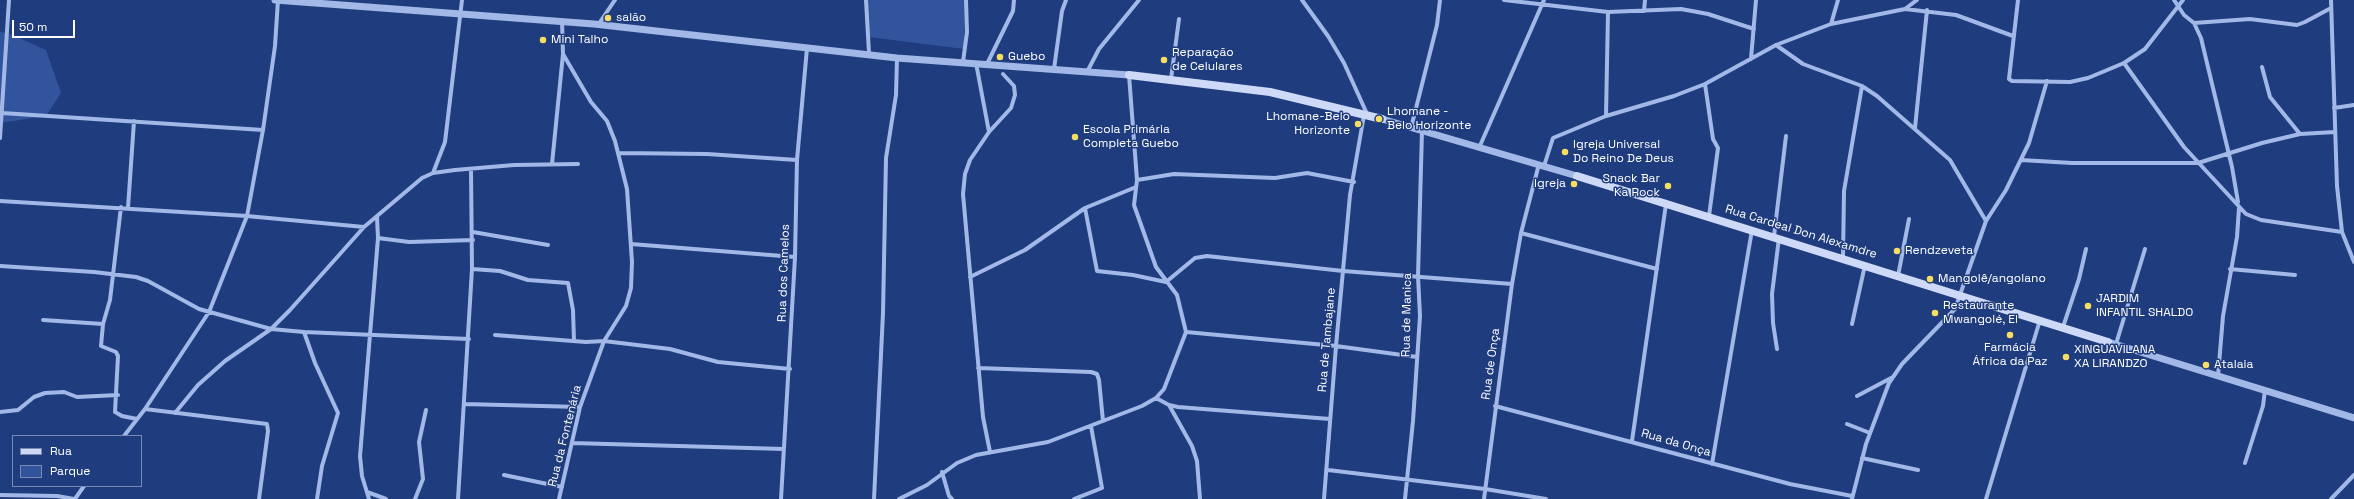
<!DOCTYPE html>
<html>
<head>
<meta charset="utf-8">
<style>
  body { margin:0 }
  #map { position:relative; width:2354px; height:499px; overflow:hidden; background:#1f3c7e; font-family:"Space Grotesk",sans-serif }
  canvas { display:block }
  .legend { position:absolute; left:12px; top:435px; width:130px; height:52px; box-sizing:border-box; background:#1f3c7e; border:1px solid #798ab2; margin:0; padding:5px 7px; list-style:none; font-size:12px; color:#fff }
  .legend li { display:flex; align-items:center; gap:8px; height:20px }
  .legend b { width:20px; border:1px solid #798ab2 }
  .scale { position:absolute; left:12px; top:20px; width:63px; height:18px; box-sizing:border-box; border:2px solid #fff; border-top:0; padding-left:5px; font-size:12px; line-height:14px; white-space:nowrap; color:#fff; -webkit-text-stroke:3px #1f3c7e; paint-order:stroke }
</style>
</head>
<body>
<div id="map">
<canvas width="2354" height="499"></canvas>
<ul class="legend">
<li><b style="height:5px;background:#cdd9f6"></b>Rua</li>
<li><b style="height:11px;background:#32549c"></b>Parque</li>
</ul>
<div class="scale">50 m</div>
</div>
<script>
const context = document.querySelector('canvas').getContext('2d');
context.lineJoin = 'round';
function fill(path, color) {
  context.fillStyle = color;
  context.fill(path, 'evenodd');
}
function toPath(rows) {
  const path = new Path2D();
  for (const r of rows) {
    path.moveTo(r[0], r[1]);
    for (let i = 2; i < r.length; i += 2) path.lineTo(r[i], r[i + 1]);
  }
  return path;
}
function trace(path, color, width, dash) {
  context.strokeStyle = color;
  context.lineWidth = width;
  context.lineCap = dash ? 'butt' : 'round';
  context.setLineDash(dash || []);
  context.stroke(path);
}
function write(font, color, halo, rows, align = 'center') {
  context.font = font + ' "Space Grotesk",sans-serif';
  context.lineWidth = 3;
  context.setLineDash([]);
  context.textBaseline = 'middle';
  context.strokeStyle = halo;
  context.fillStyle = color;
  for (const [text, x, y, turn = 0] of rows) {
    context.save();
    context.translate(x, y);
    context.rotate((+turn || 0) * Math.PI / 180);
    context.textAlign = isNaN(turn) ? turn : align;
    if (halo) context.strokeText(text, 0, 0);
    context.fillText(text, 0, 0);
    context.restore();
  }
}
fill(toPath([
  [867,0,965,0,964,49,869,37],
  [0,32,8,33,46,50,61,93,46,116,0,123]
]), '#32549c');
trace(toPath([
  [866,0,869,53],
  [1302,0,1328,36,1344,63,1368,116],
  [1504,0,1608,12,1681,9,1708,14,1754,29],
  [2018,0,2009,79,2012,81,2070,82,2088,78,2124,63,2145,49,2183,0],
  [2174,0,2184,15,2194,23,2201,38,2232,167,2238,202],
  [2331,0,2337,186,2342,232,2354,262],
  [1905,9,1956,15,2013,36],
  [1644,11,1645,0],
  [2194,23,2250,19,2297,25,2305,22,2331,8],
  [1831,24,1905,9,1917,0],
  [598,25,615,0],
  [1776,45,1803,64,1862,86,1877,96,1950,160,1986,221],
  [1751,59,1756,0],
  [963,62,967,32,966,0],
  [976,63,989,132],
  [2124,63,2184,147,2246,214,2261,220,2342,232],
  [987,64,1013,11,1014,0],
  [2262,67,2270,97,2300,134],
  [1054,69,1062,11,1066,0],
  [1087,72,1099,49,1139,0],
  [1171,79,1179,19],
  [1705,84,1713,139,1718,148,1709,216],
  [2334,108,2354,105],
  [2,113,263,130],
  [1606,116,1608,12],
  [1411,128,1437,25,1440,0],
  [1915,128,1927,10],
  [0,138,9,0],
  [1479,148,1544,0],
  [619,153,707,154,797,160],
  [2021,160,2072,163,2198,163,2262,143,2300,134,2335,132],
  [552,164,563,54],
  [1544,166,1553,138,1606,116,1674,96,1705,84,1776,45,1831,24,1838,0],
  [433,173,445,142,462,0],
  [1137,180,1174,174,1275,178,1307,173,1354,182],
  [0,201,247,216,364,227],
  [128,208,134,121],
  [1085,208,1097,271,1133,275,1166,282,1195,258,1207,256,1343,271,1512,284],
  [473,232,548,245],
  [1521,233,1657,269],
  [1774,236,1786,136],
  [378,238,409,242,473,240],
  [631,244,795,257],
  [1843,258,1844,191,1862,86],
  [0,266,94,272,136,277,148,281,199,309,271,329,304,332,469,339],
  [472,269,500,271,528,280,568,283,573,310,574,341],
  [2230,269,2295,275],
  [1898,276,1909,219],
  [970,277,1025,250,1085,208,1136,187],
  [43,320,103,324,101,346,116,352,118,356,115,412,122,416,137,419],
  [103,324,110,300,121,207],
  [1852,324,1865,265],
  [2063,327,2079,279,2086,249],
  [304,332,315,363,338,413,322,466,317,499],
  [1186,332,1336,346,1417,357],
  [495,335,586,342,604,341,670,349,718,362,790,369],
  [2116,344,2145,249],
  [1777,349,1773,323,1772,294,1779,238],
  [978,368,1091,372,1097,374,1099,380,1103,421],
  [2218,376,2223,316,2237,237,2239,208],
  [1857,396,1893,377],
  [1156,398,1169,405,1178,407,1330,419],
  [464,404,580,407],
  [1169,405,1192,446,1197,461,1200,499],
  [1495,406,1790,484,1852,496],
  [145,409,267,424,268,431,259,499],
  [0,412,18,410,34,397,45,393,64,392,77,397,118,395],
  [175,413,198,385,225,361,271,329,290,310,364,227,422,178,433,173,455,170,514,165,578,164],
  [1847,424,1870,433],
  [124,436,145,409,209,312,247,216,263,130,275,46,278,0],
  [1632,441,1666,204],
  [572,443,784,449],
  [990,452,983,417,963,194,965,174,970,160,989,132,1011,108,1015,95,1014,86,1003,74],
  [1862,458,1918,470],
  [2245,463,2263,406,2265,390],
  [1712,464,1752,230],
  [1328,470,1485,489,1546,499],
  [942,472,949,496,952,499],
  [504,475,562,487],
  [367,492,386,499],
  [0,495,57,496,74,499],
  [75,499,84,486],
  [369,499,362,476,360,456,378,238,377,217],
  [415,499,423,479,419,442,426,410],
  [458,499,472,269,471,169],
  [559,499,580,407,604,341,626,306,631,288,632,262,627,189,615,141,607,121,591,102,563,54,562,21],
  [781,499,795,257,797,160,807,48],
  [874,499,883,313,886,158,896,95,897,58],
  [899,499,927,485,957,463,976,455,1048,442,1142,406,1156,398,1164,389,1186,332,1177,295,1156,267,1134,205,1137,180,1129,75],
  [1074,499,1102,488,1091,426],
  [1324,499,1336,346,1350,195,1364,115],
  [1405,499,1413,421,1420,316,1418,276,1422,131],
  [1484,499,1512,284,1521,233,1539,164],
  [1852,499,1866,444,1889,383,1902,364,1955,309,1986,221,2006,190,2029,143,2047,81],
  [1986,499,2040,320],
  [2331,499,2354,475]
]), '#a2b9e7', 4);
trace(toPath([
  [275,0,594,24,897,58,1129,75],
  [1382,119,1577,176],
  [2108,342,2354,418]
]), '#a2b9e7', 7);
trace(toPath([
  [1129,75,1270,92,1382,119],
  [1577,176,2108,342]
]), '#cdd9f6', 8);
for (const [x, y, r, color] of [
  [608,18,4,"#f5de62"],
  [543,40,4,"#f5de62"],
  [1000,57,4,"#f5de62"],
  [1164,60,4,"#f5de62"],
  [1379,119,4,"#f5de62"],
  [1358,124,4,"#f5de62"],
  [1075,137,4,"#f5de62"],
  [1565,152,4,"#f5de62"],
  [1574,184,4,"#f5de62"],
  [1668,186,4,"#f5de62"],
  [1897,251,4,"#f5de62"],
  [1930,279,4,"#f5de62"],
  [2088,306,4,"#f5de62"],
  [1935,313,4,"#f5de62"],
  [2010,335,4,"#f5de62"],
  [2066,357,4,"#f5de62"],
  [2206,365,4,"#f5de62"]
]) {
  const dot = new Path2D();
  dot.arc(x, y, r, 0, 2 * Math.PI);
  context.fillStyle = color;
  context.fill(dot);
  trace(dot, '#1f3c7e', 1.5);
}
write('12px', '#fff', '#1f3c7e', [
  ["salão",616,18],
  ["Mini Talho",551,40],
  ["Reparação",1172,53],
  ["de Celulares",1172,67],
  ["Guebo",1008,57],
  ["Lhomane -",1387,112],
  ["Belo Horizonte",1387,126],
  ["Lhomane-Belo",1350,117,"right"],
  ["Horizonte",1350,131,"right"],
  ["Escola Primária",1083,130],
  ["Completa Guebo",1083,144],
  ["Igreja Universal",1573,145],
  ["Do Reino De Deus",1573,159],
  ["Snack Bar",1660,179,"right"],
  ["Ka Rock",1660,193,"right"],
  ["Igreja",1566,184,"right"],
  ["Rendzeveta",1905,251],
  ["Mangolê/angolano",1938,279],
  ["JARDIM",2096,299],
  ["INFANTIL SHALDO",2096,313],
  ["Restaurante",1943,306],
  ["Mwangolé, El",1943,320],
  ["Farmácia",2010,348,"center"],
  ["África da Paz",2010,362,"center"],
  ["XINGUAVILANA",2074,350],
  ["XA LIRANDZO",2074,364],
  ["Atalaia",2214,365]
], 'left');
write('12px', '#fff', '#1f3c7e', [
  ["Rua Cardeal Don Alexamdre",1801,232,17],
  ["Rua dos Camelos",784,273,-88],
  ["Rua de Manica",1407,315,-89],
  ["Rua de Tambajane",1327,340,-85],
  ["Rua de Onça",1491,364,-82],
  ["Rua da Fontenária",565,436,-76],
  ["Rua da Onça",1676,443,16]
]);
</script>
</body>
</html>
